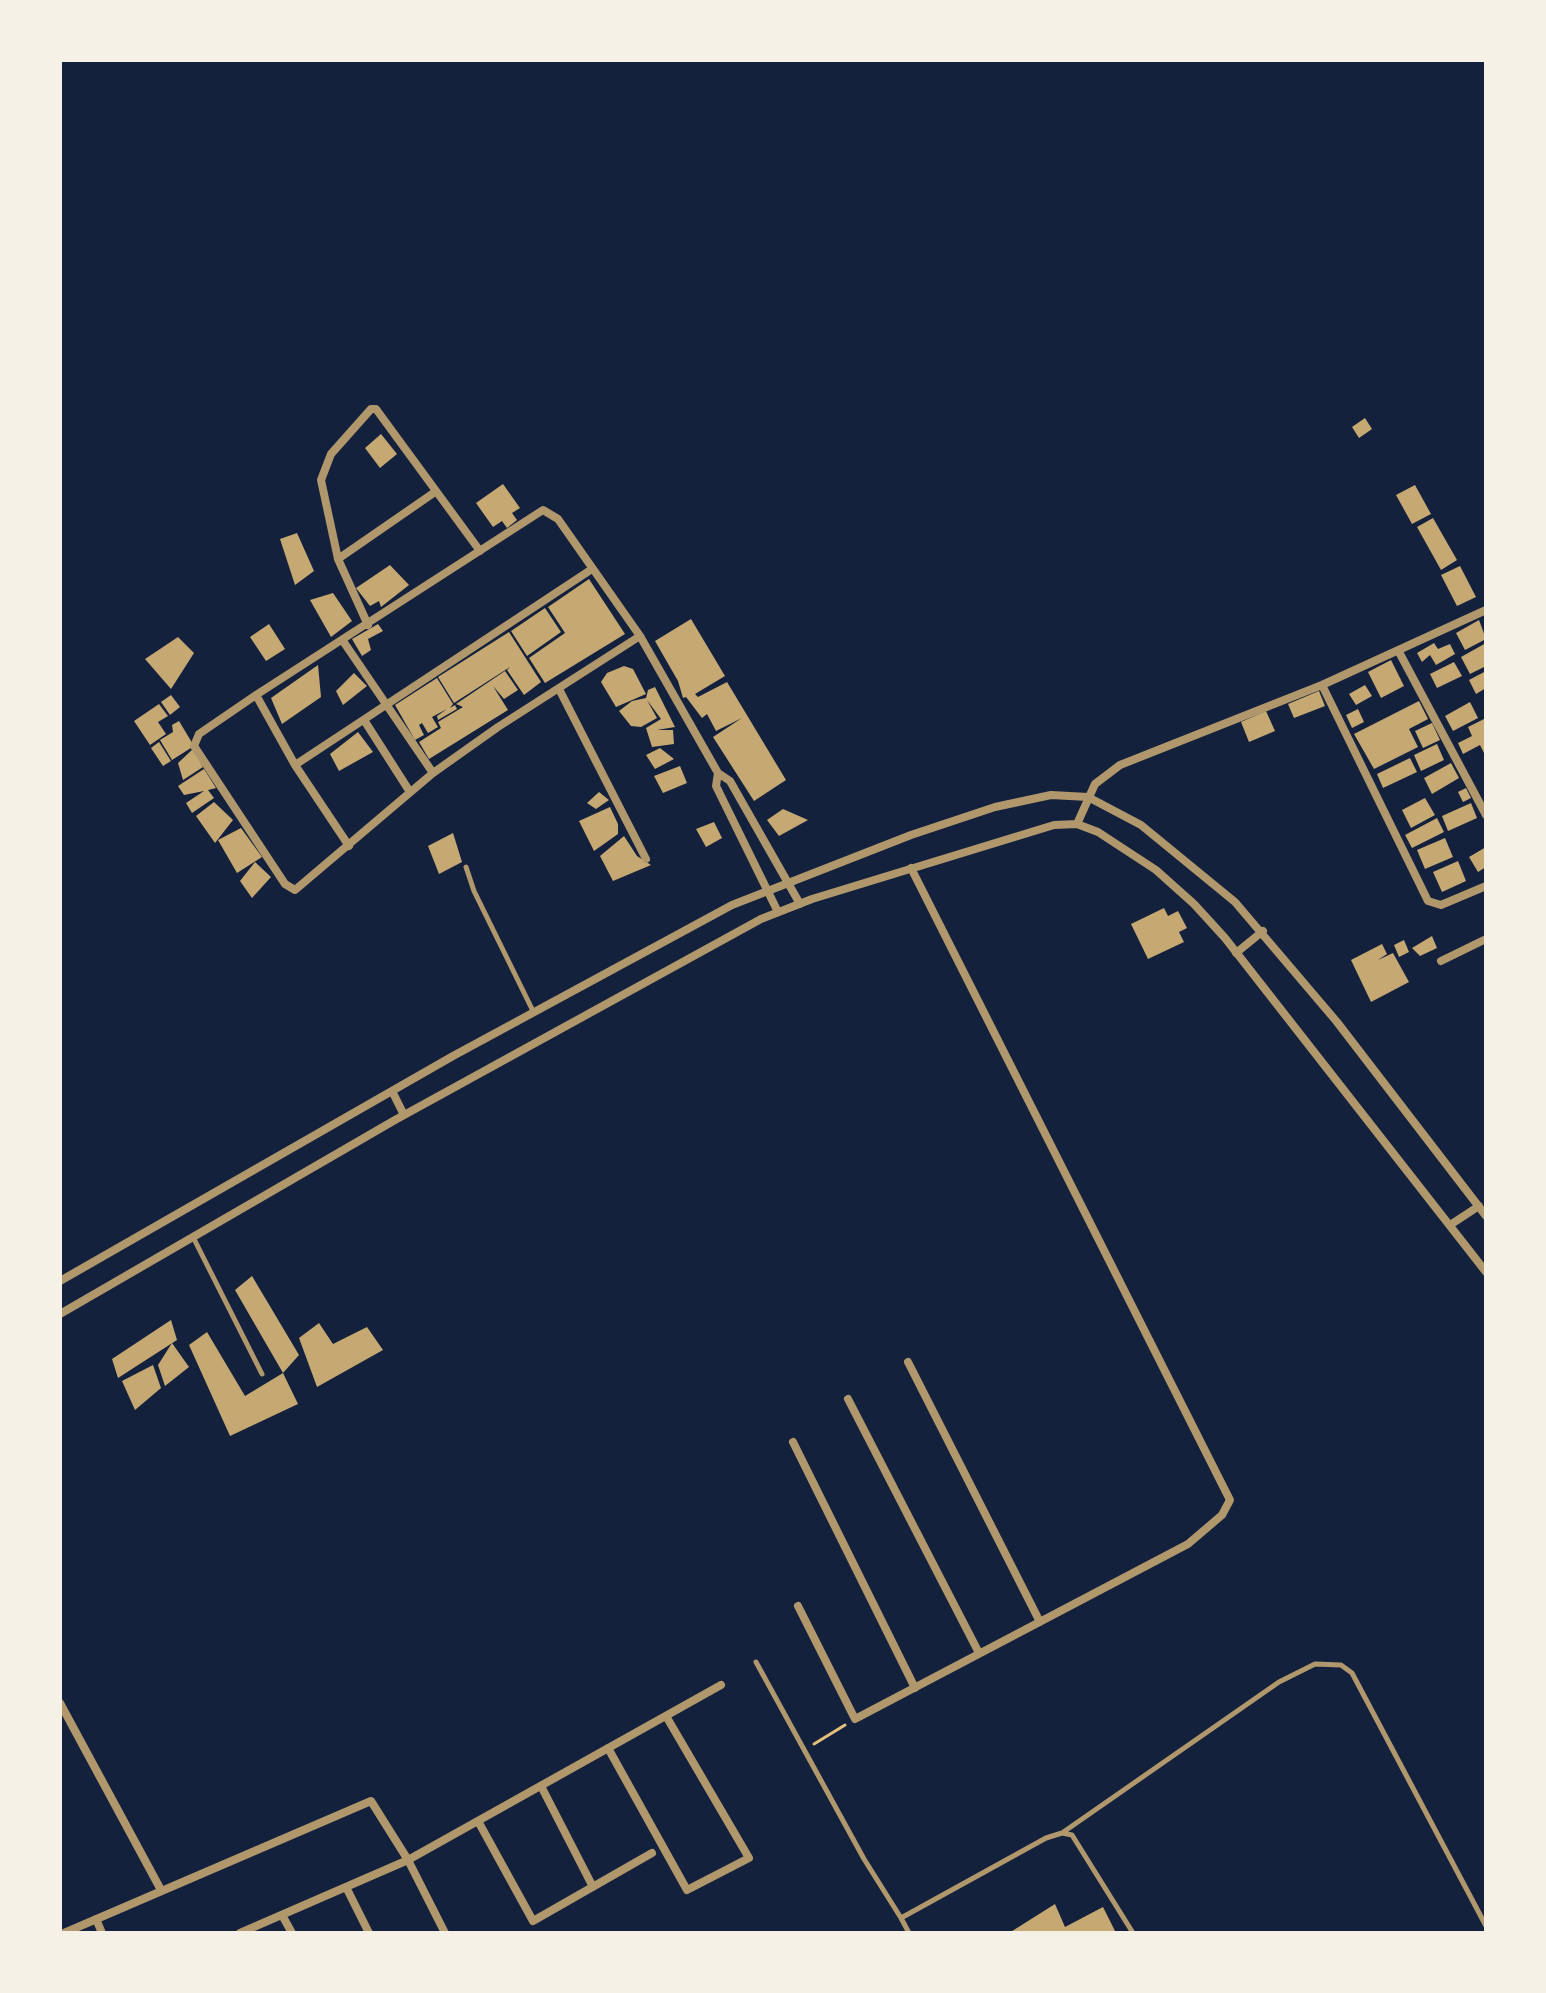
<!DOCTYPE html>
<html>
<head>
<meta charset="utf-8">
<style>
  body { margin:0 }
  #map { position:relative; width:1546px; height:1993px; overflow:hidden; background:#14213d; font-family:"Archivo Narrow",sans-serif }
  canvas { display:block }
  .frame { position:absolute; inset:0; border:62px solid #f6f1e7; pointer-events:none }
</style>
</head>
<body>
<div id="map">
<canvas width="1546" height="1993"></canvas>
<div class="frame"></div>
</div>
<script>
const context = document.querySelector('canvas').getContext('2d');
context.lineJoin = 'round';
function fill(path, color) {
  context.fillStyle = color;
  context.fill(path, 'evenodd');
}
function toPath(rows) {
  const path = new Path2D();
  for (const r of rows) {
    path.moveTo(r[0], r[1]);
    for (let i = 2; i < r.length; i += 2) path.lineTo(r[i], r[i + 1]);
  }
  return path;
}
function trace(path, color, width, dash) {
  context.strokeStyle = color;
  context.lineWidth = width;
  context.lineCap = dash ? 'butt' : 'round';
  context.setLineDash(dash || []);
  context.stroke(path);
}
fill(toPath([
  [1365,418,1372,429,1359,438,1352,427],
  [381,434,397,454,380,468,365,448],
  [503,484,520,508,512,513,517,520,507,528,502,521,493,527,476,503],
  [1415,485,1431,514,1412,524,1396,495],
  [1433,518,1457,560,1441,570,1417,527],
  [297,533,314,571,295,585,280,539],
  [390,565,409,585,381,607,379,601,370,606,356,588],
  [1460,566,1476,597,1457,606,1441,575],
  [589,579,625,634,545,683,529,658,565,633,548,607],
  [333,593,352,621,331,637,310,600],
  [545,608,561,632,527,656,511,631],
  [691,619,725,676,695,694,698,697,727,682,786,780,754,801,713,737,742,718,716,731,707,714,702,718,686,697,683,698,678,681,655,641],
  [1479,620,1486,639,1465,650,1456,633],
  [269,624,285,649,266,661,250,637],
  [378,624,383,631,368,639,371,650,362,656,352,639],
  [509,632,541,682,524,695,507,670,510,667,454,703,438,677],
  [178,637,194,653,171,689,145,659],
  [1434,643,1438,649,1450,644,1455,654,1436,665,1430,655,1422,662,1417,653],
  [1486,643,1486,666,1470,674,1461,657],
  [1391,660,1404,686,1381,698,1368,672],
  [1454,662,1462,676,1437,688,1430,674],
  [318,665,321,697,282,724,271,698],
  [624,666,633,669,646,694,616,707,601,682,607,673],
  [505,671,518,690,504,699,493,686,508,710,429,759,419,742,441,728,438,722,463,707,456,704],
  [1486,671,1486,688,1476,694,1469,680],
  [354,673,367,686,343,705,336,691],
  [437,678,453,704,450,708,455,705,457,709,438,720,437,716,447,709,432,717,438,727,428,733,422,723,419,725,424,735,415,740,395,705],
  [1365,685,1372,696,1356,705,1349,694],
  [655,687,675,727,657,730,673,730,674,744,652,747,646,728,661,719,647,700,657,718,641,727,631,726,619,711,632,701,646,698,648,690],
  [1319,691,1325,706,1294,718,1288,704],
  [171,695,180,707,170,715,161,702],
  [1419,701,1428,719,1409,729,1418,747,1374,769,1354,734],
  [1470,702,1478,718,1453,731,1445,716],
  [159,704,168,716,158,722,166,734,150,745,134,721],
  [1358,709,1364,722,1352,728,1346,715],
  [1266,711,1275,731,1249,742,1241,722],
  [1486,718,1486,757,1480,745,1463,754,1458,743,1472,736,1468,727],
  [179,721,194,746,172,760,160,740,173,732,172,725],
  [1432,723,1440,740,1423,748,1415,731],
  [358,732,373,752,339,771,330,754],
  [159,742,171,761,163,766,151,748],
  [1437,744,1444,760,1421,771,1414,755],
  [660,748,674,759,655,769,646,755],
  [193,749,203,767,183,780,178,763],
  [1410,758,1417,772,1383,788,1377,774],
  [1451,763,1459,778,1432,794,1424,778],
  [680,766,687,783,663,793,654,776],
  [204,769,216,788,208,790,214,798,192,813,186,803,204,791,184,795,178,786],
  [1466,788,1471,798,1463,802,1458,792],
  [599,792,609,800,596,809,587,803],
  [1425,798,1435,815,1411,828,1402,810],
  [214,802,233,820,215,843,196,816],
  [1471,803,1477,818,1448,831,1442,816],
  [610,807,618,824,618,834,594,851,579,821],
  [783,809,808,820,779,836,767,820],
  [1437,818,1444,832,1412,848,1405,835],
  [714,822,722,838,706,847,696,829],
  [241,828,262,857,237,873,218,840],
  [453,833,462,862,439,874,428,846],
  [624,836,637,856,651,865,613,881,600,856],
  [1445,838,1453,857,1425,869,1417,850],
  [1486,847,1486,867,1478,872,1469,857],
  [1458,861,1466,881,1442,892,1433,872],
  [255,862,271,877,252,898,240,881],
  [1164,908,1168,916,1178,911,1187,928,1179,932,1184,942,1148,959,1131,924],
  [1432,936,1437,948,1420,956,1412,948],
  [1404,940,1409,952,1399,957,1394,945],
  [1382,944,1387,954,1378,960,1393,953,1409,982,1371,1002,1351,960],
  [252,1276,299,1355,283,1373,298,1404,230,1436,189,1345,207,1332,245,1396,283,1373,235,1290],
  [171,1320,177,1340,118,1378,112,1359],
  [319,1323,333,1344,367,1327,383,1350,317,1387,299,1338],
  [172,1343,189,1367,165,1386,158,1365],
  [153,1365,161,1388,135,1410,122,1381],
  [1055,1904,1065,1927,1103,1907,1116,1933,1009,1933]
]), '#c6a872');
trace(toPath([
  [814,1744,845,1725]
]), '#e5c07b', 3);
trace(toPath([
  [466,867,474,891,533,1011],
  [193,1237,262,1374],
  [756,1662,864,1859,901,1918],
  [1062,1833,1279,1682,1315,1664,1341,1665,1352,1673,1486,1926],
  [909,1933,901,1918,1046,1838,1062,1833,1072,1835,1133,1933]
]), '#b1986c', 5);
trace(toPath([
  [338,559,435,492],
  [368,625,338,559,321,480,331,454,371,409,376,409,480,551],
  [343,641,433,773],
  [1399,652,1486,815],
  [1322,685,1428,901,1441,905,1486,886],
  [559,689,646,859],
  [256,695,199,734,194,746,285,884,295,890,433,773,498,727,640,636],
  [364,720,410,792],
  [295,765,592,569],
  [718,773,716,786,778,912],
  [1077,824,1095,784,1120,765,1322,685,1486,610],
  [349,846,295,765,256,695,543,510,558,519,640,636,718,773,730,781,800,904],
  [1236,953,1263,931],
  [1441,961,1486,939],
  [393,1093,404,1115],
  [1450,1225,1479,1206],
  [60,1281,453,1056,732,905,911,835,995,807,1051,795,1088,797,1141,825,1235,902,1337,1022,1486,1216],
  [60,1314,395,1120,761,919,812,899,1054,825,1077,824,1098,832,1156,870,1194,904,1225,938,1486,1272],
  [908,1362,1040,1622],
  [848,1399,979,1653],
  [793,1442,915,1688],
  [798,1606,855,1719,1188,1544,1222,1515,1230,1500,911,868],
  [60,1703,161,1890],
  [608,1748,687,1890,749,1858,666,1716],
  [541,1786,593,1887],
  [478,1821,533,1921,652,1853],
  [346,1887,369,1933],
  [282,1915,292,1933],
  [96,1919,102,1933],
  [64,1933,371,1801,408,1860,240,1933],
  [445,1933,408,1860,721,1685]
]), '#b1986c', 8);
</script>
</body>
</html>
